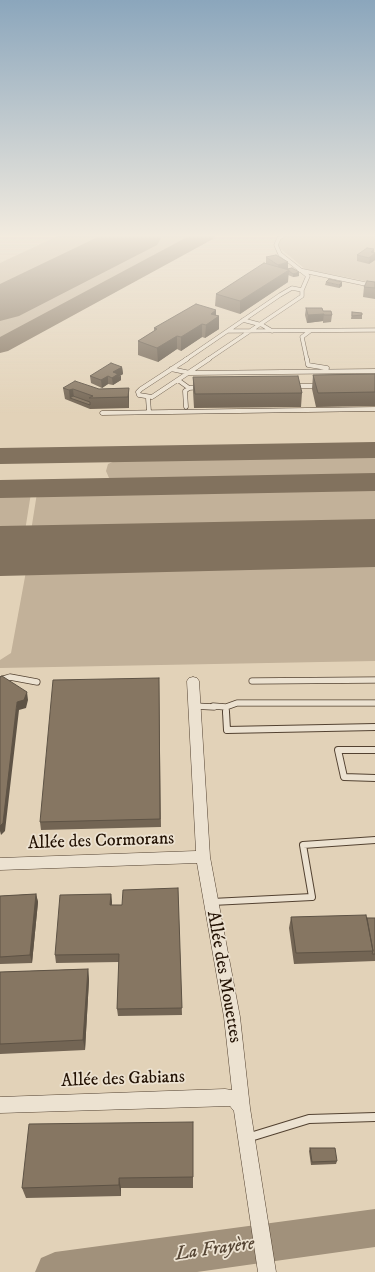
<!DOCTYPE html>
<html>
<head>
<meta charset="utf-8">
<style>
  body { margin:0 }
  canvas { display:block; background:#e2d2b8 }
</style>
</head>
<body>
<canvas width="375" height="1272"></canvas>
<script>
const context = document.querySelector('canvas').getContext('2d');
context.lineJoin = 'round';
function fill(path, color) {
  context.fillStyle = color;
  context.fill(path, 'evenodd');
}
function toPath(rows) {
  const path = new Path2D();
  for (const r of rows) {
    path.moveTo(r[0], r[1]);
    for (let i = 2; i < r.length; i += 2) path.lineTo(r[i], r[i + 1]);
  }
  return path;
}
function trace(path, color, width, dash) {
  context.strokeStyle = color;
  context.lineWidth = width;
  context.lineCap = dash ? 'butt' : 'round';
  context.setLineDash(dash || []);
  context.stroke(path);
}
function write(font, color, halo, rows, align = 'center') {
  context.font = font + ' "IM FELL DW Pica",serif';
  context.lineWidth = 3.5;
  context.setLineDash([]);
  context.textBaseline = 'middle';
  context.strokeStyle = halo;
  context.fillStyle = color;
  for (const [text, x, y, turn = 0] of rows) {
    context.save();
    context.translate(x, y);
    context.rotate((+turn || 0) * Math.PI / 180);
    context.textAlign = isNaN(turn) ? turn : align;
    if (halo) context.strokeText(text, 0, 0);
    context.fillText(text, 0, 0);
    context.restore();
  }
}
fill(toPath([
  [60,235,195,235,0,338,0,263],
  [285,235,375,235,375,283,305,269,276,245,279,239],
  [375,455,375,478,119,482,109,478,106,471,108,464,117,460],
  [375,487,375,524,31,531,37,493],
  [0,493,31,493,25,531,0,531],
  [375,560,375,661,0,668,0,660,11,653,27,566]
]), '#c2b199');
fill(toPath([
  [375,1209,375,1247,197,1272,35,1272,41,1258,55,1252,375,1209]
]), '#a1917b');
fill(toPath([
  [191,235,215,235,213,239,8,351,0,353,0,337,191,235],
  [375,442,375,458,0,464,0,448,375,442],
  [375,473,375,491,0,498,0,480,375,473]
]), '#82725e');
fill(toPath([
  [102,235,163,235,157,245,19,316,0,321,0,284,102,235],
  [375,519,375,567,0,576,0,526,375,519]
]), '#82725e');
const serviceFar4 = toPath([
  [284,235,279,238,276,245,280,254,308,276,302,290],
  [299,270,375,286],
  [243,320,262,325,272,331],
  [229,331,375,330],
  [185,360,280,295,292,288,302,290],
  [207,360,302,296,302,290],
  [307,360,302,337,310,331]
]);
const serviceFar3 = toPath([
  [187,359,141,389,138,392,139,395,152,397,209,359],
  [307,359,308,365,327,368],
  [171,369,190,373,375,371],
  [178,380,189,388,201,387],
  [293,386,319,386],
  [148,398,149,412],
  [186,407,185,391,189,388],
  [102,413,375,409]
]);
const serviceFar2 = toPath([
  [0,680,10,677,37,682],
  [252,681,375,680],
  [194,706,214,707],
  [213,706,226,707,226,713],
  [226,707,237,703,375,703]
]);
const serviceFar1 = toPath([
  [226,712,227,730,375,727],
  [375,750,338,750,344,777,375,778],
  [212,902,312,897,303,845,375,840]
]);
const service = toPath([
  [247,1138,309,1119,375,1117]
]);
const minor = toPath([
  [193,677,197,678,199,681,210,857,240,1017,250,1108,276,1272,258,1272,234,1111,230,1106,0,1113,0,1097,225,1089,232,1090,224,1017,197,863,0,870,0,858,196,851,187,681,189,678,193,677]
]);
trace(serviceFar4, '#534231', 4.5);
trace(serviceFar3, '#534231', 5);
trace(serviceFar2, '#534231', 7);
trace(serviceFar1, '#534231', 8);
trace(service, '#534231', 10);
trace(minor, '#534231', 1);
trace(serviceFar4, '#ece2d1', 3.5);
trace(serviceFar3, '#ece2d1', 4);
trace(serviceFar2, '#ece2d1', 5.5);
trace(serviceFar1, '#ece2d1', 6);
trace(service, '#ece2d1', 8);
fill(minor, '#ece2d1');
fill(toPath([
  [374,249,374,253,375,253,375,260,369,264,357,261,357,255],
  [266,257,299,276,293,277,288,275,288,282,240,314,215,306,216,294,266,264],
  [326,282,342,286,339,288,325,285],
  [375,282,375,299,363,297,364,287],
  [306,308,323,311,332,315,331,322,323,323,323,321,307,323,305,315],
  [216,310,216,315,219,316,219,329,205,338,202,337,181,351,177,349,158,362,138,355,138,341,154,331,154,328],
  [352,312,362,313,362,319,351,319],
  [122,367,123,374,120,376,121,376,121,380,113,385,108,384,102,388,91,383,90,376],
  [375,374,375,406,316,407,312,389,313,375],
  [193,377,302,393,301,407,194,408,193,391],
  [63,388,99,389,129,388,129,408,90,409,65,399],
  [159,678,161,827,41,830,40,822],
  [178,888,182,1015,118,1016,117,1009,119,962,56,963,55,955,111,894,112,905,122,905],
  [36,894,38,902,32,963,0,964,0,896],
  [291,917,375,918,375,961,294,964,289,928],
  [88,969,89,980,85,1050,0,1054,0,972],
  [193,1122,193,1188,121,1188,121,1196,26,1198,22,1188],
  [310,1148,337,1161,336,1164,311,1165,309,1151]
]), '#736554');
fill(toPath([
  [374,249,373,255,375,253,375,260,369,264,371,252],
  [288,262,288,269,278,271,278,265],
  [289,270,288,282,240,314,240,301],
  [299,272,299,276,293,277,293,274],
  [342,282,342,286,339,288,339,285],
  [216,310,216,318,219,316,219,329,205,338,206,325,211,314],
  [324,314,323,321,307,323,308,315],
  [202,324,202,337,181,351,181,337],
  [177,336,177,349,158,362,157,348],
  [122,367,123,374,118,377,121,376,121,380,113,385,112,378,113,372],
  [108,376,108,384,102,388,101,380],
  [129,388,129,408,128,397],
  [73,389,74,399,70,398,70,401,69,390],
  [27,692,28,700,26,708,19,710,5,831,1,835,0,831,0,826,17,702],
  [36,894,38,902,32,963,30,955],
  [111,894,112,902,111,913,110,905],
  [88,969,89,980,85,1050,83,1040],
  [119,1178,121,1188,121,1196,119,1185]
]), '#5e5345');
const building = toPath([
  [367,248,374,249,371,252,375,253,369,258,357,255,367,248],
  [276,255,288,262,278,265,266,257,276,255],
  [264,263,289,270,240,301,216,294,264,263],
  [292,268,299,272,293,274,289,271,289,270,287,269,292,268],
  [329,279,342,282,339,285,326,282,329,279],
  [367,281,375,282,375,288,364,287,367,281],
  [196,304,216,310,211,314,219,316,206,325,202,324,181,337,177,336,157,348,138,341,157,329,154,328,196,304],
  [306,308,322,308,323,311,331,311,332,315,324,315,324,314,308,315,306,308],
  [352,312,362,313,362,315,352,316,352,312],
  [111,363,122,367,113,372,118,374,112,378,108,376,101,380,90,376,111,363],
  [375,374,375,392,318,393,313,375,375,374],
  [298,376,302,393,195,394,193,377,298,376],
  [75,381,99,389,129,388,128,397,89,398,93,396,73,389,69,390,63,388,75,381],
  [73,396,90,402,90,405,70,398,73,396],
  [2,676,27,692,24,700,17,702,3,823,0,826,0,677,2,676],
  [159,678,160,819,40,822,53,680,159,678],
  [178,888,182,1008,117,1009,119,954,55,955,60,895,111,894,110,905,122,905,123,890,178,888],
  [36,894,30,955,0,957,0,896,36,894],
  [366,915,373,951,296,953,291,917,366,915],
  [367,918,375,918,375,954,372,954,373,951,367,918],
  [88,969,83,1040,0,1044,0,972,88,969],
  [193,1122,193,1177,119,1178,119,1185,22,1188,29,1124,193,1122],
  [310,1148,335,1148,337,1161,312,1162,310,1148]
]);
fill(building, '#867662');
trace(building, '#5e5345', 1);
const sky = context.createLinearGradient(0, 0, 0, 413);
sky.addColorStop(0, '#8ba6bc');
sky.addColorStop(0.57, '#f2ebdf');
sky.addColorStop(1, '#f2ebdf00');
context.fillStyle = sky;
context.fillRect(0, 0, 375, 413);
write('18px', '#231204', '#ece2d1', [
  ["Allée des Cormorans",101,842,-2],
  ["Allée des Mouettes",223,977,80],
  ["Allée des Gabians",123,1080,-2]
]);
write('italic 19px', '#554534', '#ece2d1', [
  ["La Frayère",215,1250,-8]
]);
</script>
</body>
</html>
